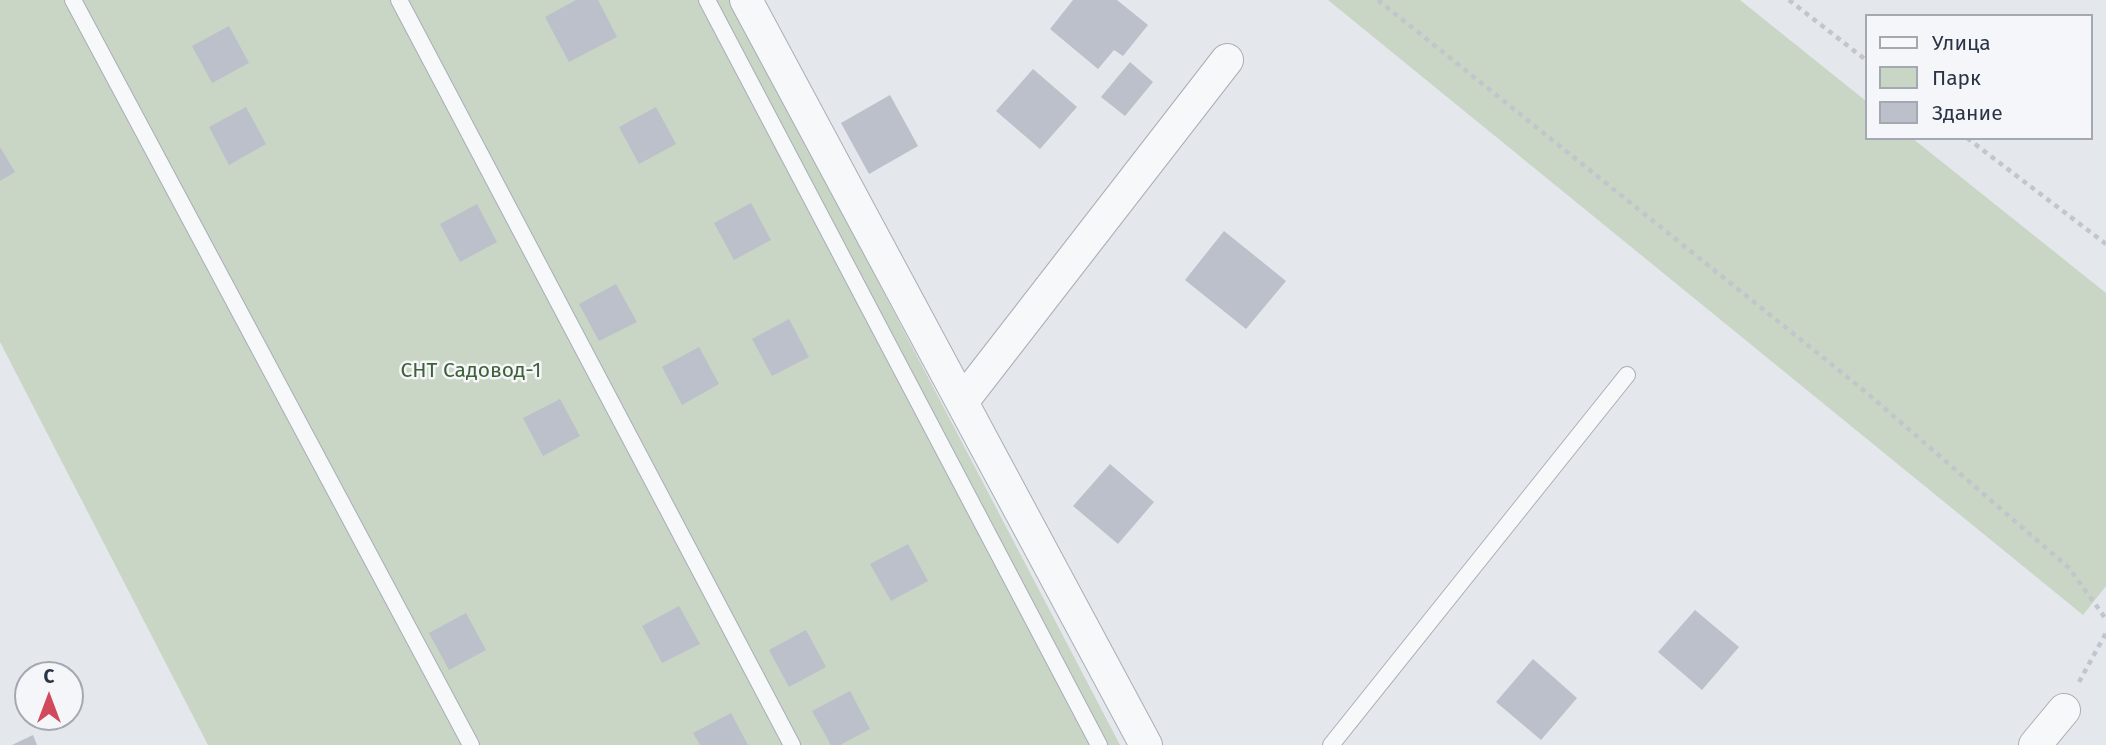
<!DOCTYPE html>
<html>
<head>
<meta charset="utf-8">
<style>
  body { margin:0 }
  #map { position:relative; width:2106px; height:745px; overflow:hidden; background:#e4e7ec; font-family:"Fira Sans",sans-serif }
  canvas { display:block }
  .legend { position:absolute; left:1865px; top:14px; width:228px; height:126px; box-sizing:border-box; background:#f4f6f9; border:2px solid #a4a8b1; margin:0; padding:9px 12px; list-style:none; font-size:21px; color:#2b3445 }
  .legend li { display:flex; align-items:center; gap:14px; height:35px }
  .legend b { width:35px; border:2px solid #a4a8b1 }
  .north { position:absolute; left:14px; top:661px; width:70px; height:70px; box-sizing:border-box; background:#f4f6f9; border:2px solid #a4a8b1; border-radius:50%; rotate:0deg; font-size:19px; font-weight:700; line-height:28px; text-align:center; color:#2b3445 }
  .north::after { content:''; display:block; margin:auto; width:24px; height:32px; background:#d1495b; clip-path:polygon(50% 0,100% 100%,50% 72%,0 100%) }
</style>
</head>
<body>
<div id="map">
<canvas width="2106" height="745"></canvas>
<ul class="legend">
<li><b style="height:9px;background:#f7f8fa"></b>Улица</li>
<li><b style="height:19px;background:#c9d6c5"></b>Парк</li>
<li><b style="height:19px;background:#bbc0ca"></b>Здание</li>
</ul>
<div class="north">С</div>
</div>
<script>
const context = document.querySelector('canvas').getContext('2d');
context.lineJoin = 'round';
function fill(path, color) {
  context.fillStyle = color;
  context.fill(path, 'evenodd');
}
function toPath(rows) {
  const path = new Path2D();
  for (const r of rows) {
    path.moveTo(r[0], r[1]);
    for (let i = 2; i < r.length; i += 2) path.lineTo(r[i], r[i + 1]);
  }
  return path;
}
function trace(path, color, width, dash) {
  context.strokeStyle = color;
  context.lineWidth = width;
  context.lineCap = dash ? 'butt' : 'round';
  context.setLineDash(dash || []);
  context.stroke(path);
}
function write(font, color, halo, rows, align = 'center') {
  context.font = font + ' "Fira Sans",sans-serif';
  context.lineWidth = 5;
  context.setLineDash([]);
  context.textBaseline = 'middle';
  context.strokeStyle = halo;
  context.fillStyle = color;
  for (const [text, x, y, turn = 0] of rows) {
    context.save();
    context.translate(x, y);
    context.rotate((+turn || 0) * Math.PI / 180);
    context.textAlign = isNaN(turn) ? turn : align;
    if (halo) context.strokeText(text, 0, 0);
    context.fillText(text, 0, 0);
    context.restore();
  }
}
fill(toPath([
  [0,0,731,0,1120,745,208,745,0,342],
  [1328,0,1740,0,1866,101,1866,138,1912,138,2106,293,2106,586,2083,615]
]), '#c9d6c5');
fill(toPath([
  [576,0,598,0,617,37,569,62,545,17],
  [1073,0,1117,0,1148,25,1123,56,1114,50,1098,69,1050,29],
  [229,26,249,63,212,83,192,46],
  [1130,62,1153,82,1125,116,1101,97],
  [1033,69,1077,107,1040,149,996,111],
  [890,95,918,146,869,174,841,123],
  [246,107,266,144,229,165,209,127],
  [656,107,676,144,639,164,619,127],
  [0,147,15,172,0,181],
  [751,203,771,240,734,260,714,223],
  [477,204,497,242,460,262,440,224],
  [1224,231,1286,281,1246,329,1185,280],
  [616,284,637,322,599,341,579,304],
  [789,319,809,357,772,376,752,339],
  [699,347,719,384,682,405,662,367],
  [560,399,580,436,543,456,523,418],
  [1110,464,1154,502,1118,544,1073,506],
  [908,544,928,581,891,601,870,564],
  [679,606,700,644,662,663,642,626],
  [1695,610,1739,647,1702,690,1658,652],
  [466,613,486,650,449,670,429,633],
  [806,630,826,667,789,687,769,650],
  [1533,659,1577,698,1541,740,1496,702],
  [850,691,870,729,840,745,831,745,812,711],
  [731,713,748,745,700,745,693,733],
  [33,735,37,745,12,745]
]), '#bbc0ca');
const lane = toPath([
  [73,0,471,745],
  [399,0,792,745],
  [707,0,1099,745],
  [1331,745,1627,375]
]);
const street = toPath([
  [746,0,1146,745],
  [962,402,1227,60],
  [2035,745,2064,710]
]);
trace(lane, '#a9aeb7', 18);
trace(street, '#a9aeb7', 34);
trace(toPath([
  [1378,0,1861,388,2069,568,2106,619],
  [1789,0,1866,60],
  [1967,138,2106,244],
  [2079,682,2106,633]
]), '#c2c5cb', 4.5, [5, 5]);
trace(lane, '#f7f8fa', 16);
trace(street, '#f7f8fa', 32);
write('21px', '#3f6138', '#f4f6f9', [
  ["СНТ Садовод-1",471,371]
]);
</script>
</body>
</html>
